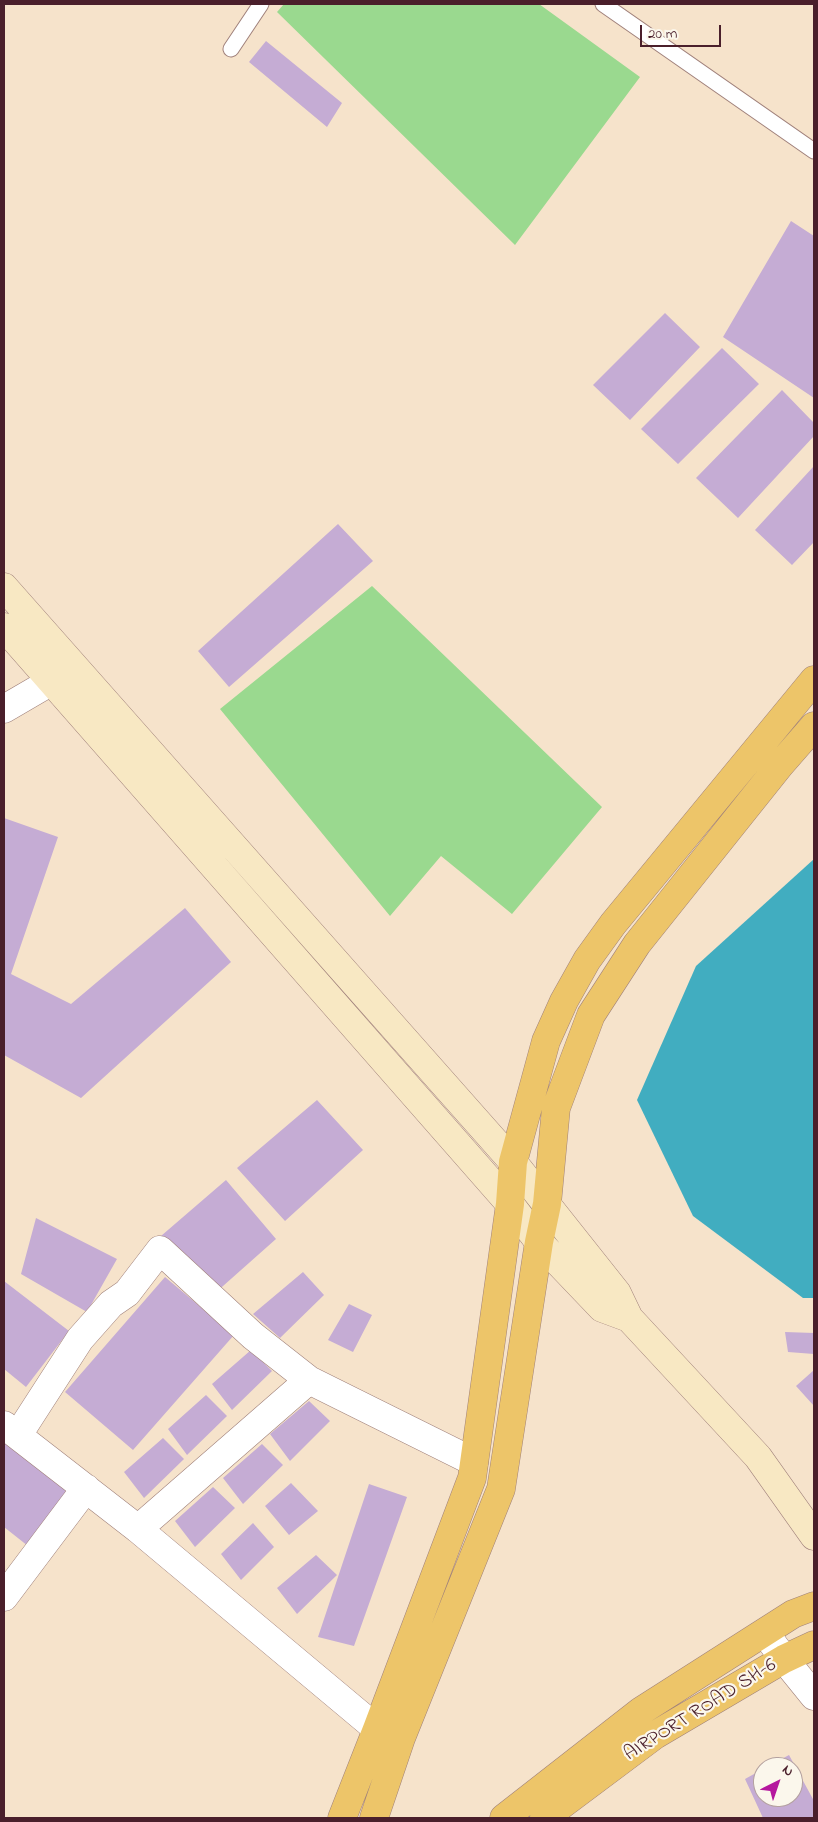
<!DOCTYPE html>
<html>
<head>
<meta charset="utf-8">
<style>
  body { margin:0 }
  #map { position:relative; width:818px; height:1822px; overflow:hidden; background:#f6e3cb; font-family:"Indie Flower",sans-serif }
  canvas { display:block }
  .frame { position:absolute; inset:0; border:5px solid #4a1f2b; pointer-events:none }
  .north { position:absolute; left:753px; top:1757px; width:50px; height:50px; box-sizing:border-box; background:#fbf7ec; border:1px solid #b4a19f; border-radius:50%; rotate:41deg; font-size:14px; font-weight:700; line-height:20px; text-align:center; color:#4a1f2b }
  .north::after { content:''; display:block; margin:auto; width:18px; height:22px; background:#b5179e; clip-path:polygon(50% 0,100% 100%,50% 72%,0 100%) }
  .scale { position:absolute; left:640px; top:25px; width:81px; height:22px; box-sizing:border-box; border:2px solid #4a1f2b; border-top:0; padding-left:6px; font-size:15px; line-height:18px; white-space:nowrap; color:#4a1f2b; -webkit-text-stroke:4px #fbf7ec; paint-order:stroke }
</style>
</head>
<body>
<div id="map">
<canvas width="818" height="1822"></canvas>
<div class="frame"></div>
<div class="north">N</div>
<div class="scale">20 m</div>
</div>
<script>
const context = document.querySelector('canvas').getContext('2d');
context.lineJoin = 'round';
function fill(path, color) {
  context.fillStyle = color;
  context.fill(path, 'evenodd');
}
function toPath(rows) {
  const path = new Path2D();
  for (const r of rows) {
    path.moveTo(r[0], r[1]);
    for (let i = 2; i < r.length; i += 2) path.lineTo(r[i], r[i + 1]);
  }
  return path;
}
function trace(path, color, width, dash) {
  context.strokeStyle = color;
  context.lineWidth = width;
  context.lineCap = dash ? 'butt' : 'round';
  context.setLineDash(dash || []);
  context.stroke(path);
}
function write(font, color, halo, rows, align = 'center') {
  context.font = font + ' "Indie Flower",sans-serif';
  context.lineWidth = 4.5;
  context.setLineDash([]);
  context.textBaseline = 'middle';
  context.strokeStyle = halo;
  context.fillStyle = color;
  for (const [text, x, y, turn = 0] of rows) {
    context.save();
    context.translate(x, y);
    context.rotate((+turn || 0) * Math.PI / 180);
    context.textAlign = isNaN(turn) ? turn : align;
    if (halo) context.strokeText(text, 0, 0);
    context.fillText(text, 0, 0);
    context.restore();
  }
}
fill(toPath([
  [284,4,539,4,640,77,515,245,277,12],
  [372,586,602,807,512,914,441,856,390,916,220,709]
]), '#9ad98f');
fill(toPath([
  [814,859,814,1298,803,1298,693,1216,637,1100,696,966]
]), '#41adc0');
fill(toPath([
  [266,41,342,103,327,127,249,62],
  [791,221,814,236,814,398,723,337],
  [665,313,700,347,630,420,593,385],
  [722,348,759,384,678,464,641,429],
  [782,390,814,423,814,436,738,518,696,478],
  [814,466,814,542,792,565,755,530],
  [338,524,373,561,229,687,198,651],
  [4,818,58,837,11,974,71,1004,185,908,231,962,81,1098,4,1055],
  [317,1100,363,1150,285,1221,237,1168],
  [226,1180,276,1239,214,1294,161,1236],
  [36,1218,117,1259,87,1312,21,1274],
  [303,1272,324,1295,280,1338,253,1314],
  [165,1277,234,1335,133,1450,65,1392],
  [4,1281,69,1331,26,1387,4,1369],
  [349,1304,372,1315,353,1352,328,1340],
  [785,1332,814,1333,814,1354,788,1352],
  [251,1350,272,1371,232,1410,212,1384],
  [814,1370,814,1406,796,1386],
  [206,1395,227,1416,187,1455,168,1429],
  [309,1401,330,1421,290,1461,270,1434],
  [163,1438,184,1459,144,1498,124,1472],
  [4,1441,74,1489,28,1546,4,1527],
  [262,1444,283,1465,243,1504,223,1478],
  [291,1483,318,1511,289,1535,265,1506],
  [369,1484,407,1497,354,1646,318,1637],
  [213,1487,235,1508,195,1547,175,1521],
  [253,1523,274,1547,241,1580,221,1554],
  [316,1555,337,1575,297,1614,277,1588],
  [789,1755,814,1801,814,1818,763,1818,745,1779,763,1769,763,1797,793,1797,793,1767,767,1767]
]), '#c5acd4');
const lane = toPath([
  [603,4,814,151],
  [231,49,261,4]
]);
const street = toPath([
  [4,709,52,681],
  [4,1425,138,1529,377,1729,397,1737],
  [18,1435,80,1339,111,1304,127,1293,160,1250,253,1336,309,1380,474,1462],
  [138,1529,309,1380],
  [4,1597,86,1488],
  [765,1633,784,1659,814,1696]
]);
const secondary = toPath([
  [4,587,513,1162,617,1293,629,1318,758,1457,814,1536],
  [4,627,510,1204,539,1242,602,1308,629,1318]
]);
const primary = toPath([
  [342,1818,377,1729,472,1478,510,1204,513,1162,546,1041,564,1001,587,960,613,924,814,680],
  [374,1818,401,1738,501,1489,539,1242,547,1204,556,1108,591,1015,637,944,780,765,814,726],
  [504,1818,641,1711,793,1614,814,1606],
  [544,1818,655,1735,784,1659,814,1645]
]);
trace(lane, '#a0817b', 17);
trace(street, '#a0817b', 29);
trace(secondary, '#a0817b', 29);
trace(primary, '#a0817b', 29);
trace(lane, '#fff', 15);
trace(street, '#fff', 28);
trace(secondary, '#f8e8c3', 28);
trace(primary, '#edc569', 28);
write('20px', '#4a1f2b', '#fbf7ec', [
  ["AIRPORT ROAD SH-6",701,1711,-32]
]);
</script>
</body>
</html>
